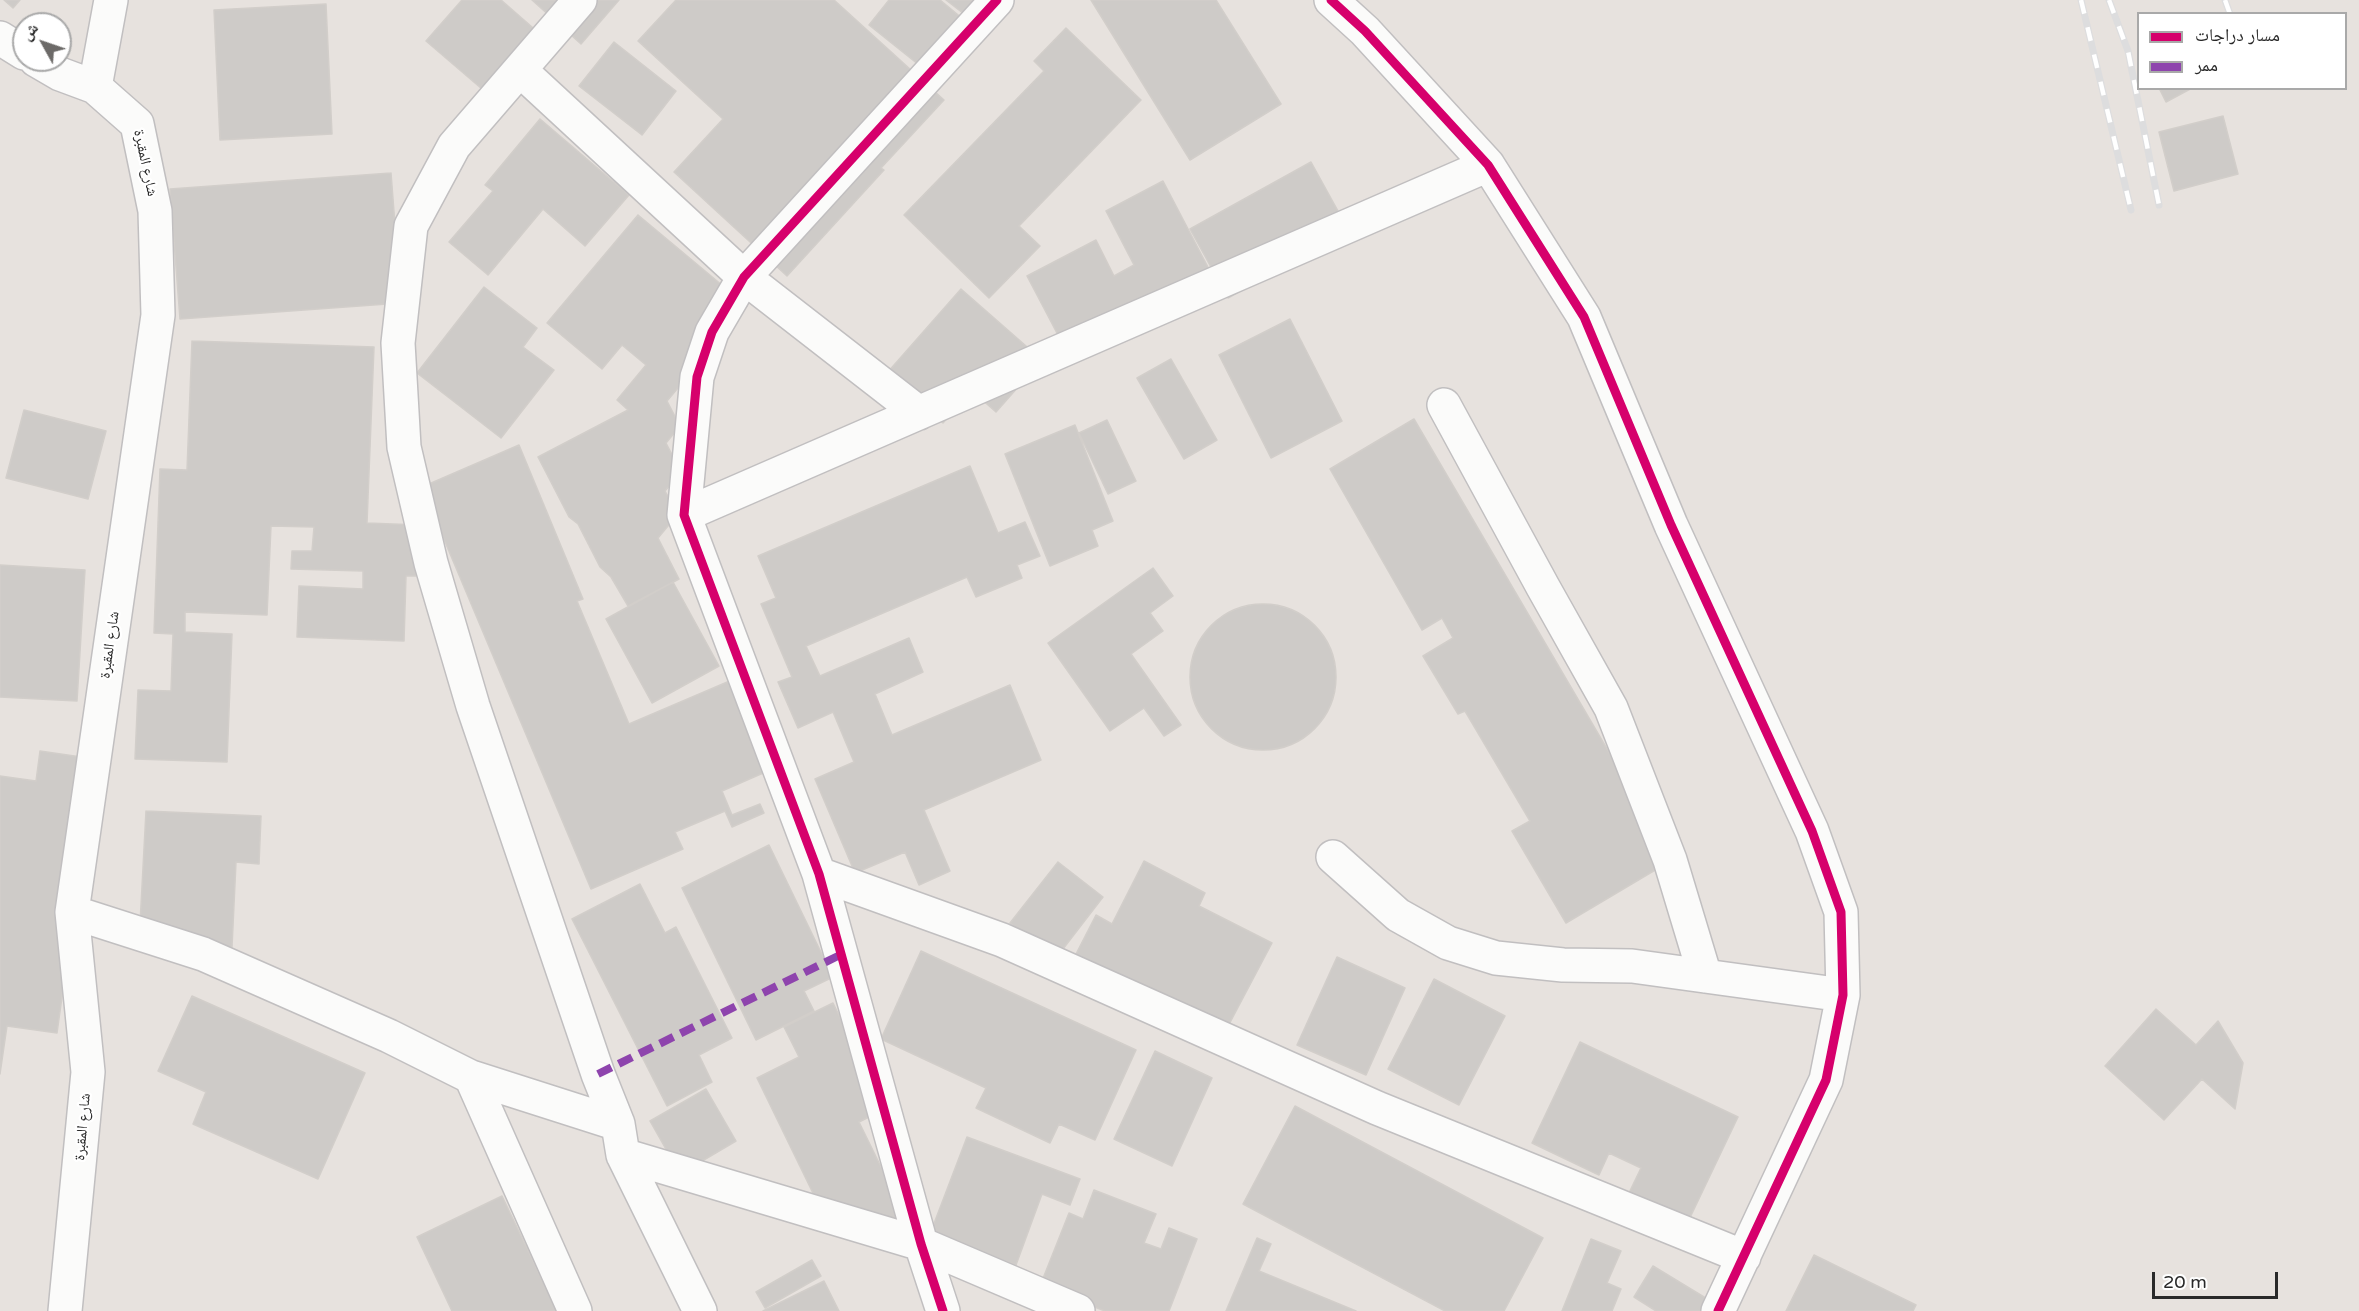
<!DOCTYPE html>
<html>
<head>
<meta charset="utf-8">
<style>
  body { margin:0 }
  #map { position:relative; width:2359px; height:1311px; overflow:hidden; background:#e7e2de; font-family:"Varela Round","Noto Naskh Arabic",sans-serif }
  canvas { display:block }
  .legend { position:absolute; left:2137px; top:12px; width:210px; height:78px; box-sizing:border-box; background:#fff; border:2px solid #a9a9a9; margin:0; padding:8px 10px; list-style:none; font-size:18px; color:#292929 }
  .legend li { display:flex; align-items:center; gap:12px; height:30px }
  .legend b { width:30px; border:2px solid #a9a9a9 }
  .north { position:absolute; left:12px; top:12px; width:60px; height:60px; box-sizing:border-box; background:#fff; border:2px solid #a9a9a9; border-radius:50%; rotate:310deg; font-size:16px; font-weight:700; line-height:24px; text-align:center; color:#292929 }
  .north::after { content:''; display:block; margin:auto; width:21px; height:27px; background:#6c6a68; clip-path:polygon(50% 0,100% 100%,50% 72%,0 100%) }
  .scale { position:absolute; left:2152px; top:1272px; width:126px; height:27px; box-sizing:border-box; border:3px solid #292929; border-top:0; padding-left:8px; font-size:18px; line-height:21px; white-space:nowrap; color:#292929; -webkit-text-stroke:4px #fff; paint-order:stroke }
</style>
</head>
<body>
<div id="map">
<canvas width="2359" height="1311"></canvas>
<ul class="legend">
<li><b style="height:8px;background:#d6006c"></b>مسار دراجات</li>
<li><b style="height:8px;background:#8e44ad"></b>ممر</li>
</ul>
<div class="north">ش</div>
<div class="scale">20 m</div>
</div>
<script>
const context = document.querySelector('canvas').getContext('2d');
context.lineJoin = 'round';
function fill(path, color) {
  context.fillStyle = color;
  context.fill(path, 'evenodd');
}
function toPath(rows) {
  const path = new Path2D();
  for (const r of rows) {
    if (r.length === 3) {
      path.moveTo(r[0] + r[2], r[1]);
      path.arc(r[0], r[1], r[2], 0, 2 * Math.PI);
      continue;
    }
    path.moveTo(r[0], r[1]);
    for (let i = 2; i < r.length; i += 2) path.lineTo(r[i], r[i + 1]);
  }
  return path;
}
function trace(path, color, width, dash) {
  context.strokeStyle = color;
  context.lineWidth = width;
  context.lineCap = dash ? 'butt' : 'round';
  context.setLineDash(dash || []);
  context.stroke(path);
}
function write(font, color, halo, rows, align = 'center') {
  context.font = font + ' "Varela Round","Noto Naskh Arabic",sans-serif';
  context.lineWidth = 4.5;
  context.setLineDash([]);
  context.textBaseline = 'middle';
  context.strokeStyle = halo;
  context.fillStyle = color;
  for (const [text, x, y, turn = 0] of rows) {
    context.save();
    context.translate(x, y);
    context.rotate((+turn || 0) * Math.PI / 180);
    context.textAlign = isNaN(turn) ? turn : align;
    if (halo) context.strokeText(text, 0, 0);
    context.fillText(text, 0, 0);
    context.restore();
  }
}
const building = toPath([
  [4,0,20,0,13,8,4,0],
  [462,0,501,0,548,41,496,101,426,41,462,0],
  [532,0,619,0,581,44,532,0],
  [676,0,834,0,944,100,881,168,884,170,787,276,674,172,723,119,638,41,676,0],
  [889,0,940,0,963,19,924,69,869,25,889,0],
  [946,0,996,0,977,24,946,0],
  [1091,0,1216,0,1281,104,1190,160,1091,0],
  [326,4,332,134,220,140,214,10,326,4],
  [1066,28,1141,100,1019,226,1040,246,989,298,904,215,1044,71,1034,61,1066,28],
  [614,42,676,91,642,135,579,86,614,42],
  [2159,88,2192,88,2166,102,2159,88],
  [2223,116,2238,174,2174,191,2159,132,2223,116],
  [540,119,629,195,585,246,543,209,488,275,449,242,493,191,485,185,540,119],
  [1311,162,1349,231,1228,298,1190,229,1311,162],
  [391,173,401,303,180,319,170,189,391,173],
  [1163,181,1211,273,1069,356,1027,276,1096,240,1114,276,1134,265,1106,211,1163,181],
  [638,215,747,306,667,401,680,426,666,443,681,472,665,491,678,514,658,538,679,579,628,606,611,577,600,567,578,524,569,517,538,457,628,410,617,400,646,365,622,345,602,369,547,323,638,215],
  [484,287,537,328,523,347,554,370,501,438,417,373,484,287],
  [961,289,1042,360,996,412,971,390,943,423,887,373,961,289],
  [1290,319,1342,421,1271,458,1219,355,1290,319],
  [192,341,374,347,367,523,418,525,416,576,406,576,404,641,297,637,299,586,363,589,363,571,291,569,292,551,312,551,314,527,271,526,267,615,185,612,185,632,232,634,227,762,135,759,138,690,171,691,173,634,154,633,160,469,187,470,192,341],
  [1171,359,1217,440,1184,459,1137,378,1171,359],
  [24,410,106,431,88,499,6,478,24,410],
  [1414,419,1672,860,1566,923,1512,831,1530,821,1465,711,1458,714,1423,656,1453,638,1442,618,1422,630,1330,469,1414,419],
  [1107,420,1136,481,1108,494,1079,433,1107,420],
  [1075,425,1113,521,1092,530,1098,546,1050,566,1005,454,1075,425],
  [519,445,583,599,577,601,629,724,732,680,770,770,722,791,732,815,760,804,764,813,732,827,725,811,675,832,683,849,591,889,422,487,519,445],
  [970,466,998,533,1025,522,1040,556,1017,565,1022,578,976,597,967,577,806,646,820,676,909,638,923,672,875,694,892,735,1010,685,1041,760,924,810,950,871,919,885,905,852,855,873,815,779,854,762,833,712,798,728,778,682,792,677,761,604,776,598,758,556,970,466],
  [0,565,85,570,77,701,0,697,0,565],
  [1153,568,1173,596,1150,613,1163,631,1131,654,1181,725,1164,736,1144,708,1110,731,1048,643,1153,568],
  [673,582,719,666,652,703,606,619,673,582],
  [1263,677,73],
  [40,751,95,759,57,1033,7,1026,0,1074,0,776,36,781,40,751],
  [146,811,261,816,259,864,236,862,232,947,139,943,146,811],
  [769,845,833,977,804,991,814,1011,756,1040,682,888,769,845],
  [1144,861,1205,893,1199,906,1272,943,1225,1032,1075,956,1096,915,1112,924,1144,861],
  [1058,862,1103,897,1056,958,1010,923,1058,862],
  [640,884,665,933,676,927,732,1038,699,1055,712,1082,667,1106,572,919,640,884],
  [921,951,1136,1050,1095,1140,1059,1124,1050,1143,976,1108,986,1088,881,1039,921,951],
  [1337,957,1405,988,1366,1075,1297,1045,1337,957],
  [1434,979,1505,1016,1459,1105,1388,1069,1434,979],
  [192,996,365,1073,318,1179,193,1124,206,1092,158,1071,192,996],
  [833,1003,885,1109,859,1122,908,1222,870,1240,827,1222,757,1078,799,1057,784,1027,833,1003],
  [2156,1009,2196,1045,2218,1021,2243,1063,2235,1109,2202,1079,2164,1120,2105,1066,2156,1009],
  [1580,1042,1738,1117,1686,1226,1627,1197,1641,1168,1609,1153,1599,1175,1532,1143,1580,1042],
  [1155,1051,1212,1078,1172,1166,1114,1139,1155,1051],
  [706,1089,736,1141,680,1174,650,1121,706,1089],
  [1295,1106,1543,1238,1504,1311,1445,1311,1243,1204,1295,1106],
  [967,1137,1080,1179,1070,1205,1042,1194,1016,1265,930,1234,967,1137],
  [1094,1190,1156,1214,1144,1243,1161,1249,1169,1228,1197,1239,1169,1311,1105,1311,1040,1286,1069,1213,1083,1219,1094,1190],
  [502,1196,557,1311,452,1311,417,1237,502,1196],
  [1257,1238,1271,1244,1259,1271,1356,1311,1226,1311,1257,1238],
  [1591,1239,1621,1251,1607,1283,1621,1289,1612,1311,1562,1311,1591,1239],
  [1814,1255,1916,1305,1913,1311,1786,1311,1814,1255],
  [812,1260,821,1276,765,1308,756,1292,812,1260],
  [1653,1266,1727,1311,1656,1311,1634,1297,1653,1266],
  [824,1281,839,1311,763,1311,824,1281]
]);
fill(building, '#cecbc8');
trace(building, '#d2ceca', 1.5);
const street = toPath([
  [580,0,454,146,411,226,398,343,404,447,431,563,473,706,598,1074,618,1124],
  [1331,0,1365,31,1488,165,1584,317,1671,525,1812,831,1841,912,1843,995,1826,1080,1718,1311],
  [0,38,24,53],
  [36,60,60,74,95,87],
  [520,70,744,277,919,413],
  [1444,405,1543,587,1611,708,1670,860,1705,976],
  [684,515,1488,165],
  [1333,857,1398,915,1448,943,1496,958,1563,965,1632,966,1843,995],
  [819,874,1002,940,1377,1108,1744,1257],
  [72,912,203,954,389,1036,471,1077,618,1124,623,1155,921,1244,1078,1311],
  [471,1077,575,1311],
  [623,1155,700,1311],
  [65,1311,88,1072,72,912,158,315,155,211,137,124,95,87,111,0],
  [943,1311,921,1244,819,874,684,515,697,377,712,332,744,277,997,0]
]);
trace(street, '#c1bfc0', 36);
trace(street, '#fbfbfa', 33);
const rail = toPath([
  [2081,0,2131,210],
  [2109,0,2128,51,2159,205],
  [2225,0,2230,14]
]);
trace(rail, '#ddddde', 7);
trace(rail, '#fff', 4.5, [14]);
trace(toPath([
  [598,1074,840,955]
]), '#8e44ad', 8, [15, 8]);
trace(toPath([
  [1331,0,1365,31,1488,165,1584,317,1671,525,1812,831,1841,912,1843,995,1826,1080,1718,1311],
  [943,1311,921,1244,819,874,684,515,697,377,712,332,744,277,997,0]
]), '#d6006c', 9);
write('15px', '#292929', '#fff', [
  ["شارع المقبرة",145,163,78],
  ["شارع المقبرة",110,645,-82],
  ["شارع المقبرة",83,1127,-85]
]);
</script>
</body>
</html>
